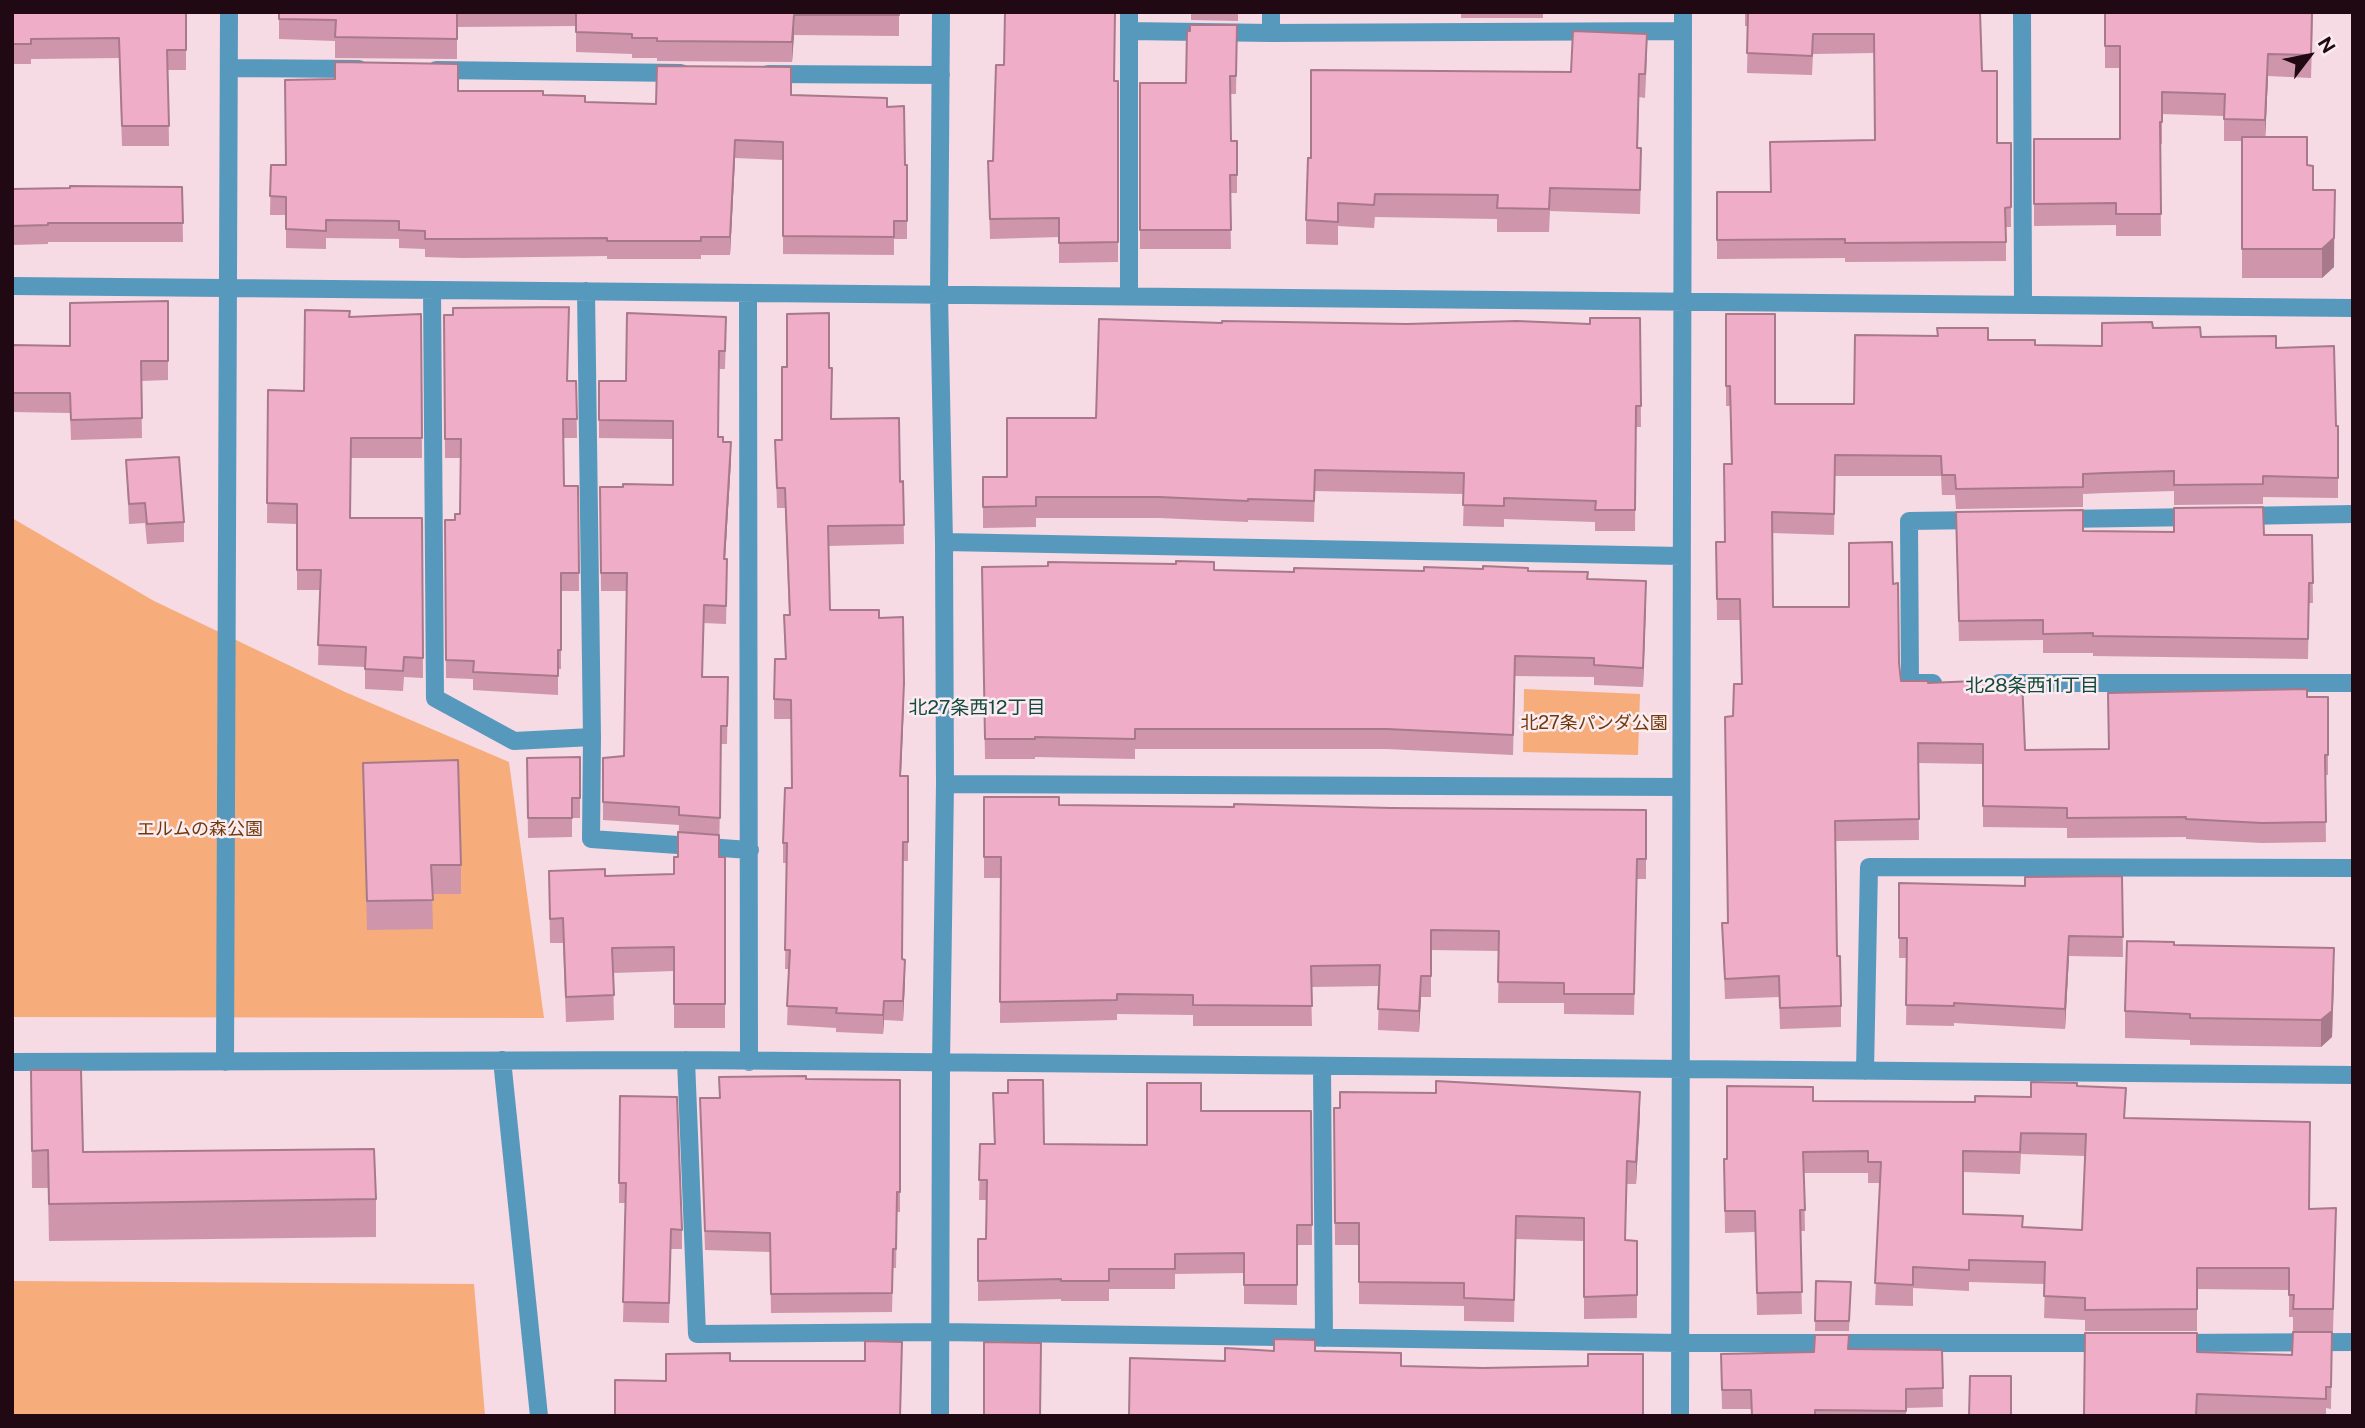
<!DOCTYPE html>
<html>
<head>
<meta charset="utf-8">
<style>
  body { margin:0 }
  #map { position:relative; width:2365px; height:1428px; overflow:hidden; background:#f6dae4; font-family:"Public Sans",sans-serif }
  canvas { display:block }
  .frame { position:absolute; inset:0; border:14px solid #200913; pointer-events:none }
  .north { position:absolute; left:2274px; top:21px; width:70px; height:70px; -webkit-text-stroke:5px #faecf1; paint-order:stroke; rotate:58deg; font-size:19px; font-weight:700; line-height:28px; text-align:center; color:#200913 }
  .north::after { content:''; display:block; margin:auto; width:24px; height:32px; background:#200913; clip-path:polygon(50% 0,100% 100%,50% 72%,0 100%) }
</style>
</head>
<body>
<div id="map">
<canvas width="2365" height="1428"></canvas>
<div class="frame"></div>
<div class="north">N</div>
</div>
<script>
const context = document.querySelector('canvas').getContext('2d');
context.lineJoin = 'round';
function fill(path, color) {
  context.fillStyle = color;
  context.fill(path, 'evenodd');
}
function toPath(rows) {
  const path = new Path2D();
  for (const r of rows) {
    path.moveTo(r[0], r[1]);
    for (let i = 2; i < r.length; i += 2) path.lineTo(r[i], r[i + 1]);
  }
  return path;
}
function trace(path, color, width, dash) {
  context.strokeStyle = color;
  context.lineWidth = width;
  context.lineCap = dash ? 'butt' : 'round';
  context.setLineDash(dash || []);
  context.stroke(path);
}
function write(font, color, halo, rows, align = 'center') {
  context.font = font + ' "Public Sans","Noto Sans JP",sans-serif';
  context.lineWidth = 5;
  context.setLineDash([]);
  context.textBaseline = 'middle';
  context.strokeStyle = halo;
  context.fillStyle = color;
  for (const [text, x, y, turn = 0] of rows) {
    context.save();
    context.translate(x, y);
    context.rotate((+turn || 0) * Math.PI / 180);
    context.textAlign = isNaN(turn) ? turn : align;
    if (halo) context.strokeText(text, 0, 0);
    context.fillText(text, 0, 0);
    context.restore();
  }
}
fill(toPath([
  [12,518,154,601,345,692,509,762,544,1018,12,1017],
  [1524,689,1640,694,1638,755,1523,752],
  [12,1281,474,1284,485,1416,12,1416]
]), '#f6ac7b');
trace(toPath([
  [1129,12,1129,296],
  [2022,12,2023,304],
  [1129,31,1271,33,1683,31],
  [1271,33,1271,12],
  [229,68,359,69],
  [436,70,681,73],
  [768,74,941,75],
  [12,286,2353,308],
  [432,290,435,698,514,741,592,737],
  [586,291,592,737,591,839,750,850],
  [748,293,749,1062],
  [2240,516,2353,514],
  [2061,519,2198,517],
  [944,542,1681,556],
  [1933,683,1910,683,1909,521,1978,520],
  [1999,683,2353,683],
  [945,784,1681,787],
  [502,1060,539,1416],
  [686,1060,697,1334,942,1332,1680,1343,2107,1343],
  [12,1062,686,1060,2353,1075],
  [225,1062,229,12],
  [1322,1067,1324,1338],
  [1865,1071,1869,867,2353,868],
  [2173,1343,2353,1342],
  [940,1416,941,1064,945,784,944,542,939,294,941,12],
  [1680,1416,1683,12]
]), '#5799bd', 18);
fill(toPath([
  [12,12,186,12,186,70,168,70,169,146,122,146,119,58,31,59,31,64,12,64],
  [279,12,899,12,899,36,794,35,792,62,657,61,657,58,632,58,632,54,576,52,576,26,457,27,457,59,335,58,335,41,279,39],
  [1191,12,1238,12,1238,21,1191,20],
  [1461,12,1543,12,1543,18,1461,18],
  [1745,12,1980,12,1982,71,1997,143,2011,143,2011,227,2006,227,2006,261,1845,262,1845,258,1717,259,1717,192,1770,192,1875,140,1874,53,1813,54,1812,75,1747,73,1748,26,1745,26],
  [2105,12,2313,12,2311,78,2268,76,2265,137,2307,165,2313,190,2335,190,2334,267,2322,278,2242,278,2242,141,2224,141,2224,116,2162,114,2162,144,2160,144,2161,236,2116,236,2116,225,2034,226,2034,139,2120,139,2120,68,2105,68],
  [1237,25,1236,94,1230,94,1231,141,1237,141,1237,193,1230,193,1231,249,1140,249,1140,83,1186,83],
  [1647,57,1645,98,1639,97,1638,148,1641,171,1640,214,1550,211,1549,232,1497,232,1497,219,1375,217,1374,228,1338,226,1338,245,1306,244,1306,220,1311,158,1571,72],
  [1114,81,1118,81,1118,262,1059,263,1059,237,990,239,988,161,993,161],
  [458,91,543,95,585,102,656,104,791,95,887,107,905,165,907,165,907,239,894,239,894,255,783,254,783,160,735,158,730,255,701,255,701,259,607,259,607,256,463,258,425,257,425,249,399,248,399,239,326,238,326,249,286,248,286,215,270,215,271,165,285,165],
  [182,187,183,242,48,242,48,244,12,245,12,189],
  [168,301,168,380,141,381,142,438,71,440,70,413,12,412,12,345,70,346],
  [421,314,422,458,351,458,351,518,422,518,423,678,404,677,403,691,365,689,365,667,318,665,320,590,297,590,297,524,267,523,268,390,304,391,349,317],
  [1726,314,1775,404,1854,404,1988,340,2035,345,2102,346,2153,328,2201,337,2276,348,2336,426,2338,426,2338,498,2263,497,2263,504,2174,505,2174,491,2105,493,2083,494,2083,507,1956,509,1955,495,1942,495,1941,476,1835,476,1834,535,1772,533,1773,607,1849,607,1893,584,1899,663,1901,681,1928,683,2025,750,2109,749,2307,697,2328,697,2328,775,2325,775,2326,842,2262,843,2186,839,2186,837,2067,838,2067,828,1983,827,1983,764,1918,763,1919,840,1835,841,1837,956,1841,1006,1841,1027,1780,1029,1779,997,1725,999,1722,923,1728,923,1733,716,1742,684,1740,620,1717,620,1716,542,1724,542,1731,464,1730,406,1726,406],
  [444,315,568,381,576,381,577,438,563,438,564,486,578,486,579,591,561,591,561,669,558,669,558,695,473,690,473,679,446,678,445,520,455,520,460,514,461,458,445,458],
  [1640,318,1641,427,1636,427,1635,531,1595,531,1595,522,1504,519,1504,527,1463,526,1464,494,1315,491,1314,522,1248,520,1248,522,1159,518,1036,518,1036,527,983,528,983,477,1007,477,1096,418,1222,323,1590,324],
  [726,335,725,369,719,369,718,437,723,442,731,460,725,559,727,577,726,624,704,623,702,677,728,677,727,744,721,744,719,857,725,857,725,1028,674,1028,674,971,613,973,614,1020,566,1022,563,943,550,943,549,871,605,876,674,874,678,857,679,825,603,820,603,758,624,756,627,591,601,591,600,487,673,485,673,439,599,438,599,381,626,381],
  [829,368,832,419,900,482,903,481,904,544,828,546,830,610,879,618,904,702,901,776,908,776,908,861,903,861,902,960,905,979,903,1021,884,1020,883,1034,836,1032,836,1028,787,1025,789,969,785,969,787,863,783,863,783,843,792,788,791,719,774,719,774,699,785,659,784,615,789,615,785,508,777,508,775,440,782,440],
  [126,460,184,522,184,542,147,544,145,523,129,524],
  [2083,531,2264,535,2312,535,2313,603,2309,603,2308,659,2093,656,2093,653,2043,653,2043,640,1959,641,1956,532],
  [982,567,1214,570,1294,572,1528,571,1587,579,1646,601,1643,687,1594,685,1594,677,1515,676,1513,755,1387,749,1135,749,1135,759,1035,757,1035,759,985,759],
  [580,757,580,818,572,818,572,837,528,838,527,758],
  [363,763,461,865,461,894,432,894,433,929,367,930],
  [984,797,1059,805,1234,807,1646,810,1646,879,1637,879,1634,1015,1564,1014,1564,1003,1498,1003,1499,951,1431,950,1431,997,1421,997,1419,1032,1378,1030,1379,986,1311,987,1312,1026,1193,1026,1193,1015,1117,1014,1117,1020,1000,1023,1001,878,984,878],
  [2122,876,2123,957,2069,956,2065,1029,1954,1023,1954,1026,1906,1025,1907,958,1899,958,1899,883,2025,886],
  [2174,945,2334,975,2332,1037,2321,1047,2190,1045,2190,1040,2125,1038,2125,1011],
  [31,1070,83,1152,376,1199,376,1237,49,1241,48,1188,32,1188],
  [806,1079,900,1080,900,1212,897,1212,896,1268,893,1268,892,1312,771,1313,770,1252,705,1250,700,1098,720,1098],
  [2077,1086,2125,1118,2309,1209,2336,1230,2333,1331,2293,1331,2293,1317,2289,1317,2289,1290,2197,1289,2197,1331,2085,1331,2085,1320,2044,1318,2045,1284,1969,1282,1969,1291,1913,1288,1913,1306,1875,1305,1880,1183,1868,1183,1868,1173,1804,1173,1805,1231,1800,1231,1802,1314,1757,1315,1755,1232,1725,1233,1724,1159,1727,1159,1813,1101,1975,1102,2031,1097],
  [2021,1154,2085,1156,2082,1230,2023,1227,1963,1214,1963,1172,2020,1174],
  [993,1093,1044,1144,1147,1145,1201,1111,1311,1111,1312,1245,1297,1245,1297,1305,1244,1304,1244,1273,1175,1274,1175,1289,1109,1289,1109,1301,1061,1301,1061,1299,978,1301,978,1239,986,1239,987,1200,979,1200,980,1144,994,1144],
  [620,1096,682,1230,682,1249,671,1249,669,1323,623,1322,626,1203,619,1203],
  [1334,1108,1640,1114,1636,1184,1627,1184,1625,1240,1637,1241,1637,1318,1584,1319,1584,1241,1516,1239,1514,1322,1464,1321,1464,1306,1359,1304,1359,1245,1335,1245],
  [1816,1281,1851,1282,1849,1331,1815,1331],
  [2332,1332,2331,1409,2326,1408,2326,1416,2197,1415,2197,1352,2292,1355],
  [1849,1349,1942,1350,1943,1407,1906,1408,1906,1416,1752,1416,1751,1409,1722,1409,1721,1354,1814,1352]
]), '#ce95ab');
fill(toPath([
  [794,15,794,35,792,62,792,42],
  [2268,54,2268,76,2265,142,2265,120],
  [735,140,735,158,730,255,730,237],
  [2334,238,2334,267,2322,278,2322,249],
  [731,442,731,460,724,577,724,559],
  [1646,581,1646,601,1643,687,1643,668],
  [904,683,904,702,900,795,900,776],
  [2069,936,2069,956,2065,1029,2065,1009],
  [905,960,905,979,903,1021,903,1001],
  [2334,975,2332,1037,2321,1047,2321,1020],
  [1421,976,1421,997,1419,1032,1419,1011],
  [884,1001,884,1020,883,1034,883,1015],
  [1640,1092,1640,1114,1636,1184,1636,1162]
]), '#a8798b');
const building = toPath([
  [12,12,186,12,186,50,167,50,169,126,122,126,119,38,31,39,31,44,12,44,12,12],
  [279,12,457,12,457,39,335,37,336,20,279,19,279,12],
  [576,12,899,12,899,15,794,15,792,42,657,41,657,38,632,38,632,34,576,32,576,12],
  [1005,12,1115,12,1114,81,1118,81,1118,242,1059,243,1059,218,990,219,988,161,993,161,996,65,1004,65,1005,12],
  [1748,12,1980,12,1982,71,1997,71,1997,143,2011,143,2011,207,2005,208,2006,242,1845,243,1845,239,1717,240,1717,192,1771,192,1770,142,1875,140,1874,34,1813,34,1812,56,1747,53,1748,12],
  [2105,12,2312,12,2311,55,2268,54,2265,120,2224,119,2225,94,2162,92,2162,122,2160,122,2161,214,2116,214,2116,203,2034,204,2034,139,2120,139,2120,46,2105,46,2105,12],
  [1190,25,1237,25,1236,76,1230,76,1231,141,1237,141,1237,175,1230,175,1231,230,1140,230,1140,83,1186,83,1187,31,1190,31,1190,25],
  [1573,31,1647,34,1645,74,1639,74,1637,148,1641,148,1640,190,1550,188,1549,209,1497,208,1498,195,1375,194,1374,205,1338,203,1338,222,1306,220,1308,158,1311,158,1311,70,1571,72,1573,31],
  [335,62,458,64,458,91,543,91,543,95,585,96,585,102,656,104,657,66,791,67,791,95,887,98,887,107,904,106,905,165,907,165,907,221,894,221,894,237,783,236,783,142,735,140,730,237,701,237,701,241,607,241,607,238,463,239,425,239,425,231,399,230,399,221,326,220,326,231,286,229,286,197,270,196,271,165,286,165,285,80,335,79,335,62],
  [2242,137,2307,137,2307,165,2313,166,2313,190,2335,190,2334,238,2322,249,2242,249,2242,137],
  [70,186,182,187,183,223,48,223,48,225,12,226,12,189,70,188,70,186],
  [168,301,168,361,141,361,142,418,71,420,70,393,12,393,12,345,70,346,70,303,168,301],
  [569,307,567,381,576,381,577,419,563,419,564,486,578,486,579,573,561,573,561,650,558,650,558,676,473,672,474,661,446,660,445,520,455,520,455,514,460,514,461,439,445,439,444,315,453,315,453,308,569,307],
  [305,310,350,311,349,317,421,314,422,438,351,438,350,518,422,518,423,658,404,657,403,671,365,669,366,647,318,645,321,570,297,570,297,504,267,503,268,390,304,391,305,310],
  [627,313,726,317,725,351,719,351,718,437,723,437,723,442,731,442,724,559,727,559,726,606,704,605,702,677,728,677,727,726,721,726,720,818,679,815,679,807,603,802,603,758,624,756,627,573,601,573,600,487,623,487,623,484,673,485,673,421,599,420,599,381,626,381,627,313],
  [829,313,829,368,832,368,831,419,899,418,900,482,903,481,904,525,828,526,830,610,879,610,879,618,903,617,904,683,900,776,908,776,908,842,903,842,902,959,905,960,903,1001,884,1001,883,1015,836,1013,837,1008,787,1006,790,950,785,950,787,843,783,843,785,788,792,788,791,700,774,699,775,659,786,659,784,615,790,615,785,488,777,488,775,440,782,440,782,367,787,367,787,314,829,313],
  [1726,314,1775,314,1775,404,1854,404,1855,335,1938,336,1937,328,1988,328,1988,340,2035,340,2035,345,2102,346,2102,323,2152,322,2153,328,2200,327,2201,337,2276,336,2276,348,2334,346,2336,426,2338,426,2338,478,2263,476,2263,484,2174,485,2174,471,2105,473,2083,474,2083,487,1956,489,1955,475,1942,475,1941,456,1835,455,1834,514,1772,512,1773,607,1849,607,1849,543,1892,542,1893,584,1898,583,1899,663,1901,681,1928,681,1928,683,2022,679,2025,750,2109,749,2108,693,2307,689,2307,697,2328,697,2328,755,2325,755,2326,822,2262,823,2186,819,2186,817,2067,818,2067,808,1983,806,1983,744,1918,743,1919,819,1835,821,1837,956,1840,956,1841,1006,1780,1008,1779,976,1725,979,1722,923,1728,923,1725,717,1733,716,1734,684,1742,684,1740,599,1717,599,1716,542,1725,542,1724,464,1732,464,1730,386,1726,386,1726,314],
  [1590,318,1640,318,1641,406,1636,406,1635,510,1595,510,1596,501,1504,498,1504,506,1463,505,1464,473,1315,470,1314,501,1248,499,1248,501,1159,497,1036,497,1036,506,983,507,983,477,1007,477,1007,418,1096,418,1099,319,1222,323,1222,321,1407,324,1517,321,1590,324,1590,318],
  [179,457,184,522,147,524,145,503,129,504,126,460,179,457],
  [2263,507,2264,535,2312,535,2313,583,2309,583,2308,639,2093,636,2093,633,2043,634,2043,620,1959,621,1956,512,2083,510,2083,531,2174,532,2174,508,2263,507],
  [1176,561,1214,562,1214,570,1294,572,1294,568,1424,571,1424,567,1483,569,1483,566,1528,568,1528,571,1588,572,1587,579,1646,581,1643,668,1594,665,1594,658,1515,656,1513,735,1387,729,1135,729,1135,739,1035,737,1035,739,985,739,982,567,1048,566,1048,562,1176,564,1176,561],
  [580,757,580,798,572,798,572,818,528,818,527,758,580,757],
  [458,760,461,865,431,865,433,900,367,901,363,763,458,760],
  [984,797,1059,797,1059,805,1234,807,1234,804,1390,808,1646,810,1646,859,1637,859,1634,994,1564,994,1564,983,1498,982,1499,931,1431,930,1431,976,1421,976,1419,1011,1378,1009,1380,965,1311,966,1312,1006,1193,1005,1193,995,1117,994,1117,1000,1000,1002,1001,857,984,857,984,797],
  [678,832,719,835,719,857,725,857,725,1004,674,1004,674,947,612,948,614,995,566,997,563,918,550,919,549,871,605,869,605,876,674,874,674,857,678,857,678,832],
  [2122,876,2123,937,2069,936,2065,1009,1954,1003,1954,1006,1906,1005,1907,938,1899,938,1899,883,2025,886,2025,877,2122,876],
  [2127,941,2174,942,2174,945,2334,948,2332,1011,2321,1020,2190,1018,2190,1014,2125,1011,2127,941],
  [31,1070,81,1070,83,1152,374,1149,376,1199,49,1204,48,1150,32,1151,31,1070],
  [806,1076,806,1079,900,1080,900,1192,897,1192,896,1249,893,1249,892,1293,771,1294,770,1233,705,1231,700,1098,720,1098,719,1077,806,1076],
  [1008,1080,1043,1080,1044,1144,1147,1145,1147,1083,1201,1083,1201,1111,1311,1111,1312,1225,1297,1225,1297,1285,1244,1285,1244,1253,1175,1254,1175,1269,1109,1269,1109,1281,1061,1281,1061,1279,978,1281,978,1239,986,1239,987,1180,979,1180,980,1144,995,1144,993,1093,1008,1093,1008,1080],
  [1436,1081,1640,1092,1636,1162,1627,1161,1625,1240,1637,1241,1637,1295,1584,1297,1584,1218,1516,1216,1514,1300,1464,1298,1464,1283,1359,1282,1359,1223,1335,1223,1334,1108,1340,1108,1340,1092,1436,1093,1436,1081],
  [2031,1082,2077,1083,2077,1086,2126,1088,2124,1118,2310,1122,2309,1209,2336,1208,2333,1309,2293,1309,2294,1295,2289,1295,2289,1268,2197,1268,2197,1309,2085,1310,2085,1298,2044,1296,2045,1262,1969,1260,1969,1270,1913,1267,1913,1285,1875,1283,1881,1162,1868,1162,1868,1151,1803,1152,1805,1210,1800,1210,1802,1292,1757,1293,1755,1211,1725,1211,1724,1159,1727,1159,1727,1086,1813,1087,1813,1101,1975,1102,1975,1096,2031,1097,2031,1082],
  [2021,1133,2086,1134,2082,1230,2022,1227,2023,1216,1963,1214,1963,1151,2020,1152,2021,1133],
  [620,1096,677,1097,682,1230,671,1229,669,1303,623,1302,626,1183,619,1183,620,1096],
  [1816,1281,1851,1282,1849,1321,1815,1321,1816,1281],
  [2293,1332,2332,1332,2331,1387,2326,1387,2326,1399,2197,1394,2196,1416,2084,1416,2085,1333,2197,1333,2197,1352,2292,1355,2293,1332],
  [1815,1335,1849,1335,1848,1349,1942,1350,1943,1388,1906,1389,1906,1411,1815,1410,1815,1416,1752,1416,1751,1390,1722,1390,1721,1354,1814,1352,1815,1335],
  [1274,1339,1315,1340,1315,1351,1401,1353,1401,1366,1483,1368,1588,1366,1588,1354,1643,1354,1643,1416,1129,1416,1130,1358,1225,1361,1225,1348,1274,1351,1274,1339],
  [865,1341,902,1342,900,1416,615,1416,615,1380,666,1381,666,1354,730,1353,730,1361,865,1361,865,1341],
  [984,1342,1041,1343,1040,1416,984,1416,984,1342],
  [1970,1376,2011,1376,2011,1416,1969,1416,1970,1376]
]);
fill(building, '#f0adc7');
trace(building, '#a8798b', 2);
write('18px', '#713909', '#faecf1', [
  ["北27条パンダ公園",1594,723],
  ["エルムの森公園",200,829]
]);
write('19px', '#13493c', '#faecf1', [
  ["北28条西11丁目",2032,686],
  ["北27条西12丁目",977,708]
]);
</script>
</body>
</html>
